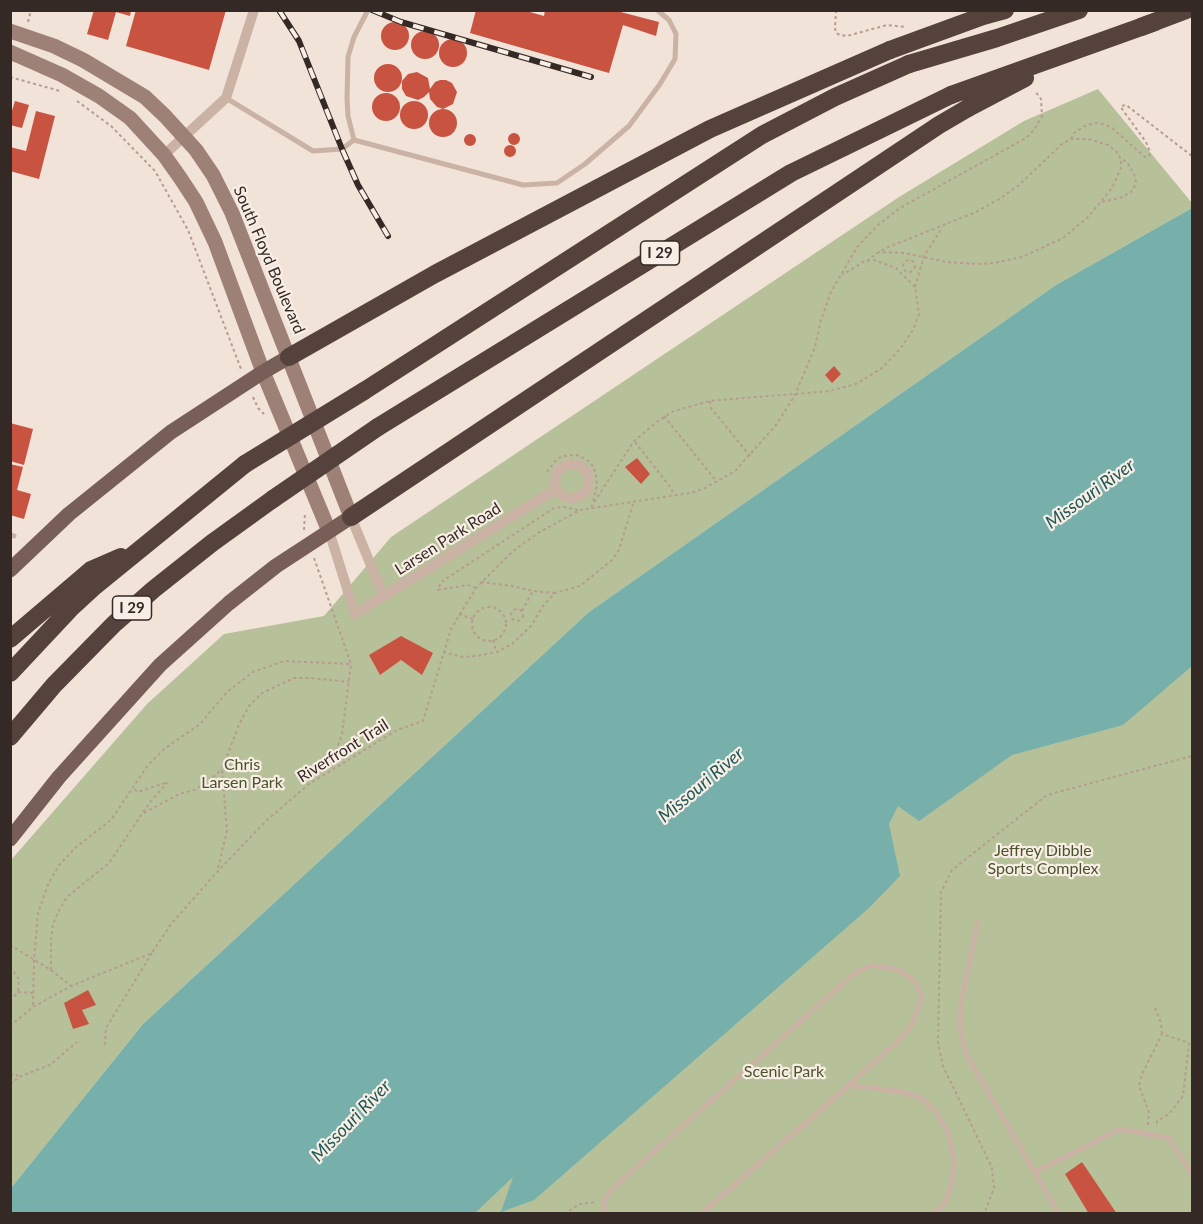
<!DOCTYPE html>
<html>
<head>
<meta charset="utf-8">
<style>
  body { margin:0 }
  #map { position:relative; width:1203px; height:1224px; overflow:hidden; background:#f2e3d9; font-family:Lato,sans-serif }
  canvas { display:block }
  .frame { position:absolute; inset:0; border:12px solid #352926; pointer-events:none }
</style>
</head>
<body>
<div id="map">
<canvas width="1203" height="1224"></canvas>
<div class="frame"></div>
</div>
<script>
const context = document.querySelector('canvas').getContext('2d');
context.lineJoin = 'round';
function fill(path, color) {
  context.fillStyle = color;
  context.fill(path, 'evenodd');
}
function toPath(rows) {
  const path = new Path2D();
  for (const r of rows) {
    if (r.length === 3) {
      path.moveTo(r[0] + r[2], r[1]);
      path.arc(r[0], r[1], r[2], 0, 2 * Math.PI);
      continue;
    }
    path.moveTo(r[0], r[1]);
    for (let i = 2; i < r.length; i += 2) path.lineTo(r[i], r[i + 1]);
  }
  return path;
}
function trace(path, color, width, dash) {
  context.strokeStyle = color;
  context.lineWidth = width;
  context.lineCap = dash ? 'butt' : 'round';
  context.setLineDash(dash || []);
  context.stroke(path);
}
function write(font, color, halo, rows, align = 'center') {
  context.font = font + ' Lato,sans-serif';
  context.lineWidth = 4.5;
  context.setLineDash([]);
  context.textBaseline = 'middle';
  context.strokeStyle = halo;
  context.fillStyle = color;
  for (const [text, x, y, turn = 0] of rows) {
    context.save();
    context.translate(x, y);
    context.rotate((+turn || 0) * Math.PI / 180);
    context.textAlign = isNaN(turn) ? turn : align;
    if (halo) context.strokeText(text, 0, 0);
    context.fillText(text, 0, 0);
    context.restore();
  }
}
fill(toPath([
  [1098,89,1192,203,1192,208,1056,285,589,612,143,1024,11,1188,11,860,147,704,224,634,324,616,391,537,899,197,1024,121],
  [1192,577,1192,1213,395,1214,855,829]
]), '#b7c199');
fill(toPath([
  [1192,208,1192,666,1123,725,1012,755,919,821,898,806,889,824,900,876,869,908,534,1200,501,1212,513,1177,475,1213,11,1213,11,1188,143,1024,589,612,1056,285]
]), '#77afab');
fill(toPath([
  [94,10,131,10,130,16,116,12,108,40,87,34],
  [136,10,226,10,209,70,126,46],
  [476,10,523,10,544,16,545,10,613,10,659,22,656,36,623,25,609,73,470,33],
  [395,36,14],
  [425,45,14],
  [453,53,14],
  [388,78,14],
  [417,72,428,78,430,89,435,82,440,80,446,80,452,83,457,92,453,104,443,109,437,107,430,99,429,92,424,97,418,100,406,96,402,89,402,81,408,74],
  [386,107,14],
  [414,115,14],
  [15,101,29,105,22,128,10,125,10,117],
  [443,123,14],
  [36,111,55,116,39,179,10,171,10,147,26,151],
  [514,139,6],
  [470,140,6],
  [510,151,6],
  [834,366,841,374,832,383,825,375],
  [10,423,33,429,24,465,10,461],
  [637,458,650,474,641,484,625,467],
  [10,464,23,467,17,490,31,494,24,519,10,515],
  [401,636,433,653,422,675,401,660,380,675,369,655],
  [88,990,96,1005,82,1010,89,1024,73,1029,64,1003],
  [1082,1162,1117,1214,1089,1214,1065,1174]
]), '#c85341');
trace(toPath([
  [836,10,835,28,836,33,840,35,847,36,887,25,906,27],
  [28,22,31,10],
  [10,77,60,91],
  [77,101,111,126,155,171,188,230,241,369],
  [1071,139,1074,133,1085,126,1095,123,1103,124,1112,128,1145,157,1149,156,1150,152,1146,142,1122,109,1121,106,1126,105,1192,156],
  [1102,202,1120,198,1130,193,1134,188,1136,182,1134,174,1127,162,1121,159],
  [909,266,6],
  [867,261,879,252,886,248,976,212,1001,198,1019,185,1062,144,1071,139,1088,139,1108,145,1116,151,1121,159,1121,168,1112,188,1088,217,1063,238,1022,257,994,263,977,264,946,262,905,253,879,252],
  [915,287,924,256,941,230,940,227],
  [253,397,258,408,264,414],
  [710,401,711,408,750,456],
  [664,416,717,482],
  [635,442,668,484,672,490,673,495],
  [547,472,557,459,563,456,578,455,587,460,593,466,596,475,597,485,593,502],
  [591,507,634,441,658,421,674,411,710,401,830,391,856,384,881,369,901,348,913,330,919,314,915,287,896,268,874,260,865,261,842,275],
  [304,530,305,512],
  [314,558,351,664,342,734,329,771],
  [481,582,512,586,533,591,555,593],
  [476,588,468,585,438,590,441,582,554,508,564,507,578,510],
  [489,624,17],
  [517,615,6],
  [522,611,533,591],
  [459,614,473,619],
  [493,640,496,651],
  [443,652,463,657,477,656,497,652,512,644,531,626,543,606,555,593,580,586,612,560,619,550,633,504],
  [144,813,179,794,194,790,208,782,222,769],
  [218,868,227,831,222,769,239,725,249,706,262,693,294,678,310,678,349,682],
  [10,945,51,970,71,986],
  [10,967,19,979,18,992],
  [51,970,51,940,53,924,60,908,67,897,109,863,150,802,168,782,138,792,133,788],
  [10,1001,18,992,33,993],
  [33,1005,34,960,38,913,49,882,60,864,75,848,111,820,148,765,164,749,200,724,227,692,253,672,284,661,351,664],
  [1155,1008,1161,1023,1162,1034],
  [10,1026,33,1007,71,986,152,953,171,924,218,871,266,821,309,784,397,730,423,721,451,629,476,588,513,551,538,533,580,510,690,493,703,489,735,471,776,425,795,395,815,347,821,320,830,294,857,247,878,225,900,208,1026,138,1034,130,1042,116,1041,99,1035,91],
  [105,1045,106,1028,152,953],
  [10,1074,21,1076],
  [10,1084,21,1076,50,1065,77,1042],
  [1148,1125,1149,1112,1139,1086,1142,1074,1162,1034,1189,1043,1183,1096,1169,1114,1157,1121,1157,1127],
  [564,1214,580,1204,596,1202],
  [980,1214,986,1209,994,1188,992,1168,943,1066,938,1043,941,892,952,870,1047,795,1192,756]
]), '#b59c8f', 2, [3, 3]);
trace(toPath([
  [226,98,313,151,342,149,354,140,348,116,347,99,348,57,354,37,368,10],
  [354,140,523,185,557,183,585,164,629,126,660,84,675,59,676,34,669,20,657,10],
  [10,535,14,536],
  [978,921,961,1003,960,1028,966,1054,1059,1214],
  [1035,1172,1120,1129,1169,1138,1192,1174],
  [604,1214,604,1201,612,1189,856,972,873,965,899,970,915,981,922,997,913,1023,899,1040,849,1085],
  [701,1214,849,1085,896,1091,920,1097,935,1111,948,1132,954,1160,952,1182,945,1203,932,1214]
]), '#cab2a5', 5);
trace(toPath([
  [164,155,226,98,254,10],
  [572,481,17],
  [351,517,384,597],
  [329,531,355,614,556,489]
]), '#cab2a5', 10);
trace(toPath([
  [10,31,54,46,83,60,145,97,165,116,196,150,213,175,232,213,351,517],
  [10,52,62,75,99,96,130,118,164,155,181,179,196,202,215,242,263,372,329,531]
]), '#9d8076', 15);
trace(toPath([
  [10,570,69,514,171,432,263,372,289,357],
  [10,839,59,777,160,665,229,603,276,566,351,517]
]), '#775e57', 15);
trace(toPath([
  [1141,27,1186,10],
  [289,357,435,274,710,129,890,50],
  [364,391,762,135,835,97,909,64],
  [378,427,791,173,951,95],
  [351,517,939,125,968,108],
  [10,639,91,570,121,557],
  [10,673,70,609,95,586,245,464],
  [10,737,54,685,114,624,154,589,212,543,273,499]
]), '#56423d', 18);
const rail = toPath([
  [279,10,299,41,342,149,358,185,388,236],
  [372,10,401,22,591,77]
]);
trace(rail, '#352926', 6);
trace(rail, '#f9eee5', 4, [11]);
trace(toPath([
  [890,50,983,16,1005,10],
  [909,64,997,38,1079,10],
  [951,95,1155,22],
  [968,108,1025,78],
  [245,464,364,391],
  [273,499,378,427]
]), '#56423d', 18);
for (const [x, y, w] of [
  [660,253,39],
  [132,608,39]
]) {
  const box = new Path2D();
  box.roundRect(x - w / 2, y - 12, w, 24, 4.5);
  context.fillStyle = '#f9eee5';
  context.fill(box);
  trace(box, '#352926', 1.5);
}
write('bold 15px', '#352926', null, [
  ["I 29",660,253],
  ["I 29",132,608]
]);
write('16px', '#352926', '#f9eee5', [
  ["South Floyd Boulevard",269,260,67],
  ["Larsen Park Road",448,539,-32],
  ["Riverfront Trail",343,751,-32]
]);
write('16px', '#49542a', '#f9eee5', [
  ["Chris",242,765],
  ["Larsen Park",242,783],
  ["Jeffrey Dibble",1043,851],
  ["Sports Complex",1043,869],
  ["Scenic Park",784,1072]
]);
write('italic 18px', '#1b5755', '#f9eee5', [
  ["Missouri River",1090,494,-36],
  ["Missouri River",701,785,-40],
  ["Missouri River",351,1121,-46]
]);
</script>
</body>
</html>
